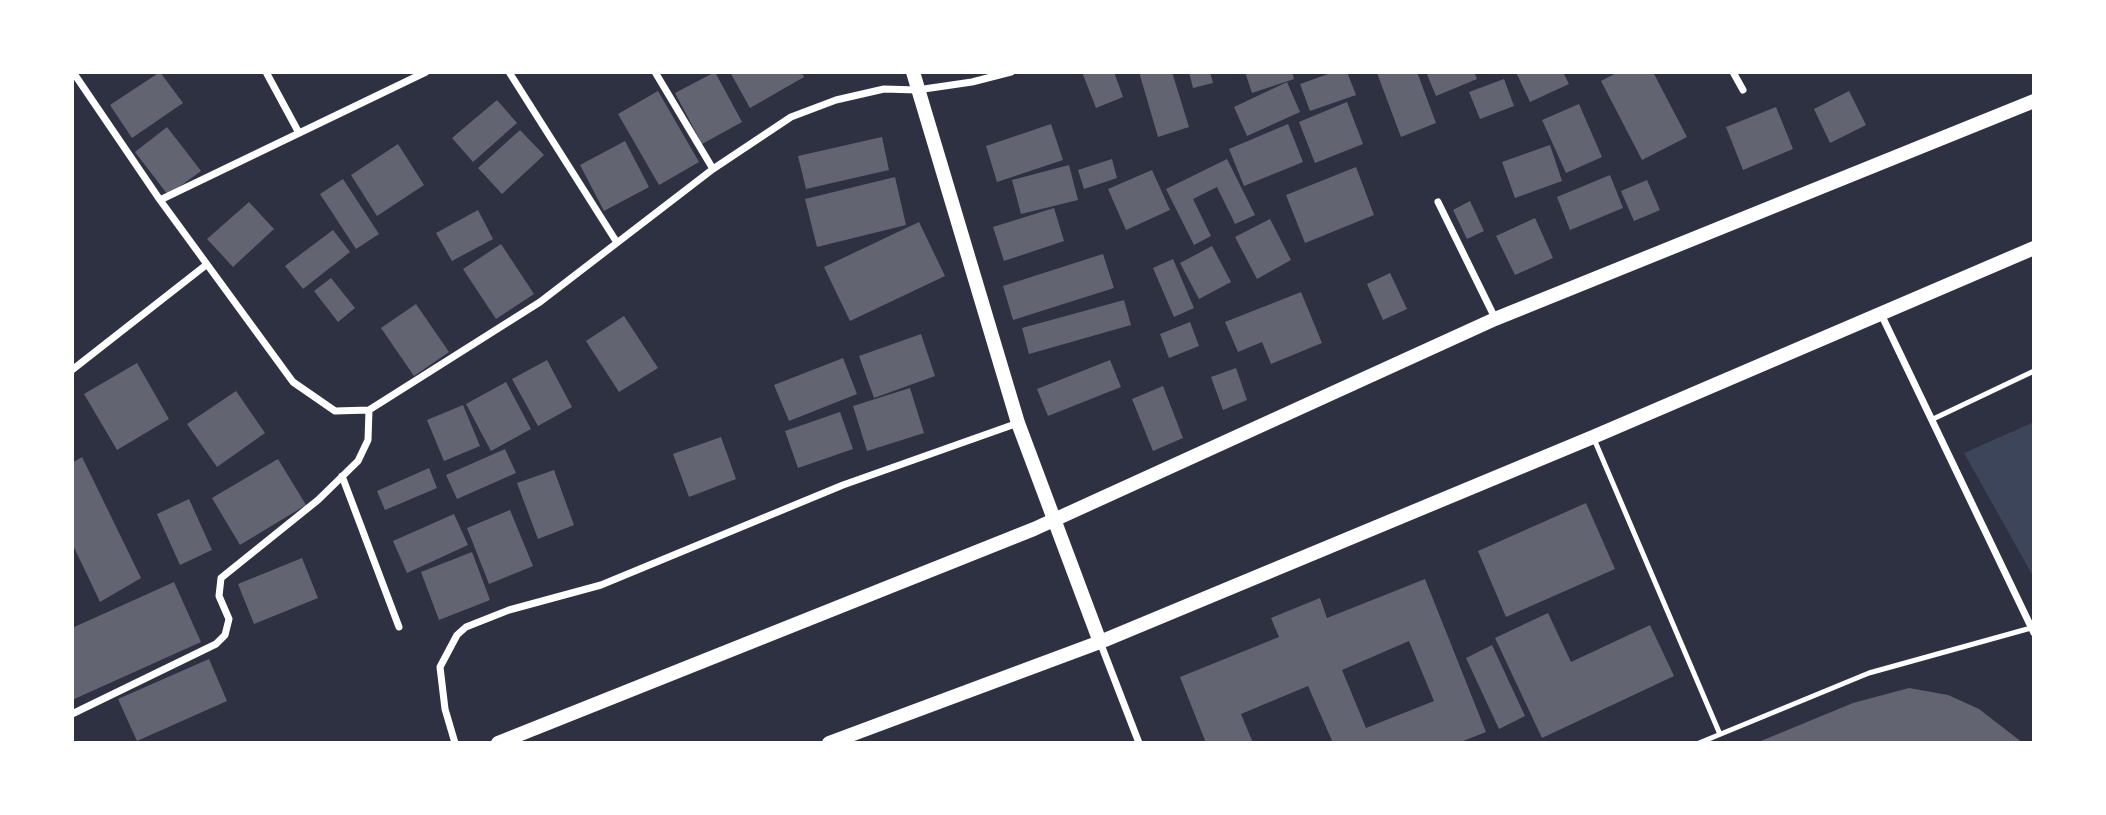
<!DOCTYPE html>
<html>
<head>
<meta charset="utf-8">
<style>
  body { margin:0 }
  #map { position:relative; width:2106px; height:815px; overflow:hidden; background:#2d3142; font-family:"Noto Serif",serif }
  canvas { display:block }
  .frame { position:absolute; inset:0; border:74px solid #fff; pointer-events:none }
</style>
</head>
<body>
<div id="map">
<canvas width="2106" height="815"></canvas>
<div class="frame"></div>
</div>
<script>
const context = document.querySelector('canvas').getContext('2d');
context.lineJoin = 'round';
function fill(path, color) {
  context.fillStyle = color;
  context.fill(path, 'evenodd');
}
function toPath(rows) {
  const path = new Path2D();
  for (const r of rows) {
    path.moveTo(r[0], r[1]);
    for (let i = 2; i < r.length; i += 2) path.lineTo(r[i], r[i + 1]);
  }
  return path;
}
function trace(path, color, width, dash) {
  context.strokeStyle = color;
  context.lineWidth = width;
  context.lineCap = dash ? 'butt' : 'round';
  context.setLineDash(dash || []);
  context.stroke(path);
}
fill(toPath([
  [2034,422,2034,578,1964,453]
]), '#3c4559');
fill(toPath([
  [160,72,183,103,132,138,110,105],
  [715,72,742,122,702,144,675,93],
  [730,72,801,72,804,77,750,108],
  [1082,72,1114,72,1123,97,1096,108],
  [1139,72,1172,72,1189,127,1158,137],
  [1189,72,1210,72,1213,83,1193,88],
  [1245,72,1292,72,1294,79,1252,93],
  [1334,72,1347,72,1356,95,1310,111,1300,84],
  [1381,72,1417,72,1436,123,1401,137,1377,73],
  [1426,72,1474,72,1477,79,1436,96],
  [1516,72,1563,72,1569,84,1530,102],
  [1618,72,1653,72,1687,137,1642,160,1601,81],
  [1504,79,1514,106,1480,119,1469,92],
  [1287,82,1300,112,1247,136,1234,107],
  [658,91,699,162,659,185,618,114],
  [1849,91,1866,125,1830,143,1814,109],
  [497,100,517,123,473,162,452,138],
  [1347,102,1363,144,1315,163,1299,122],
  [1579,104,1602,157,1566,173,1542,120],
  [1776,107,1793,149,1743,170,1726,127],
  [1051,124,1063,160,997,182,986,146],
  [1288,124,1303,162,1244,186,1229,149],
  [167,127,201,171,168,195,135,152],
  [520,130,544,155,502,194,478,168],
  [882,137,889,170,806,189,798,156],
  [625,141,649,187,604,211,580,165],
  [398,144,424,185,377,216,351,175],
  [1550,145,1562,181,1515,198,1502,162],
  [1112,159,1117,178,1084,189,1078,170],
  [1227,159,1255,215,1235,224,1217,187,1193,199,1211,236,1194,245,1166,189],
  [1069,165,1078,200,1021,214,1012,180],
  [1356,167,1374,215,1305,243,1286,195],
  [1152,170,1170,210,1126,230,1108,189],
  [1610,175,1623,208,1570,230,1557,197],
  [895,177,906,225,817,247,805,199],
  [343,179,379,234,356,249,320,194],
  [1647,180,1660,210,1634,221,1621,191],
  [1470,201,1484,231,1467,239,1453,210],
  [249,202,274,229,233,267,207,239],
  [1054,208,1064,241,1004,261,993,227],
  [478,210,493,239,452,261,436,233],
  [1535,218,1553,258,1515,275,1496,236],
  [1270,219,1291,260,1257,279,1235,237],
  [919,222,945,276,850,321,824,267],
  [333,230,350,252,303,289,285,266],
  [501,244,534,294,496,319,463,269],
  [1212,246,1231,282,1199,299,1180,263],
  [1103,254,1114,288,1013,320,1003,286],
  [1173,259,1194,308,1174,317,1153,268],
  [1390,273,1407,309,1383,320,1367,284],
  [331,278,355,308,338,322,314,291],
  [1301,292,1322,343,1271,364,1262,342,1238,352,1225,322],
  [1124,300,1131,325,1029,354,1022,328],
  [416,304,449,352,414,376,381,328],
  [624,316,658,368,619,392,586,341],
  [1190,322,1199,346,1169,358,1160,334],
  [921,334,935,376,874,398,859,356],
  [843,358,857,394,789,421,774,385],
  [547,360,572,407,538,426,512,379],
  [1110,360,1121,387,1048,416,1037,389],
  [137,363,169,419,117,450,84,394],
  [1236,368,1247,400,1223,410,1211,377],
  [506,382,531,429,491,451,466,404],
  [1163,386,1183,438,1153,451,1132,399],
  [910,388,924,433,867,451,853,406],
  [236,391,265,433,217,467,187,424],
  [463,405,480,446,444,461,427,420],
  [840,412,853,449,798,468,785,431],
  [721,437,736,479,689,497,673,454],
  [505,449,516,473,457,499,446,475],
  [82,457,141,578,100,602,72,543,72,463],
  [278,459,306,505,240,545,212,498],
  [429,468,437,488,385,510,377,491],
  [554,470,574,525,538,539,517,483],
  [189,499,212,550,180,565,157,514],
  [1586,503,1615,569,1506,617,1478,551],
  [510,510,533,566,489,584,467,528],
  [454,514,468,545,407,573,393,541],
  [472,552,490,600,439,620,421,572],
  [302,558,318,598,254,624,238,584],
  [1425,579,1486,732,1458,743,1333,743,1308,686,1241,714,1253,743,1206,743,1180,677,1279,637,1271,618,1320,598,1327,618],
  [1409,641,1434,701,1366,728,1342,670],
  [174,582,201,642,72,700,72,628],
  [1548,613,1571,662,1650,625,1674,676,1542,738,1495,638],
  [1492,645,1525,716,1499,729,1466,658],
  [209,659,227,701,137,741,118,699],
  [1909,688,1948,695,1979,709,2023,743,1756,743,1853,703]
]), '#626471');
trace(toPath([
  [1931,420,2034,371],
  [1594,439,1719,732],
  [1699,743,1869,673,2031,628]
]), '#fff', 5);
trace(toPath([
  [73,72,160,200,293,382,335,411,369,410,540,302,713,169,791,117,836,100,884,89,917,90,972,82,1011,72],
  [266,72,299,133],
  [509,72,616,241],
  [655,72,713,169],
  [1733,72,1743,90],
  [160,200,426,72],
  [1438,202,1495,318],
  [1881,314,2034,633],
  [72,370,206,265],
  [342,476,399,627],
  [1100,642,1139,743],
  [72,714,216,644,225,635,229,619,219,596,221,578,318,500,358,461,368,440,369,410],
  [455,743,445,709,440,667,457,635,466,627,509,610,601,585,843,485,1018,423]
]), '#fff', 7);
trace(toPath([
  [913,72,1018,423,1100,642],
  [498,743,1034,529,1495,319,2034,101],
  [829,743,1100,642,1593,437,2034,248]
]), '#fff', 14);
</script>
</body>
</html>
